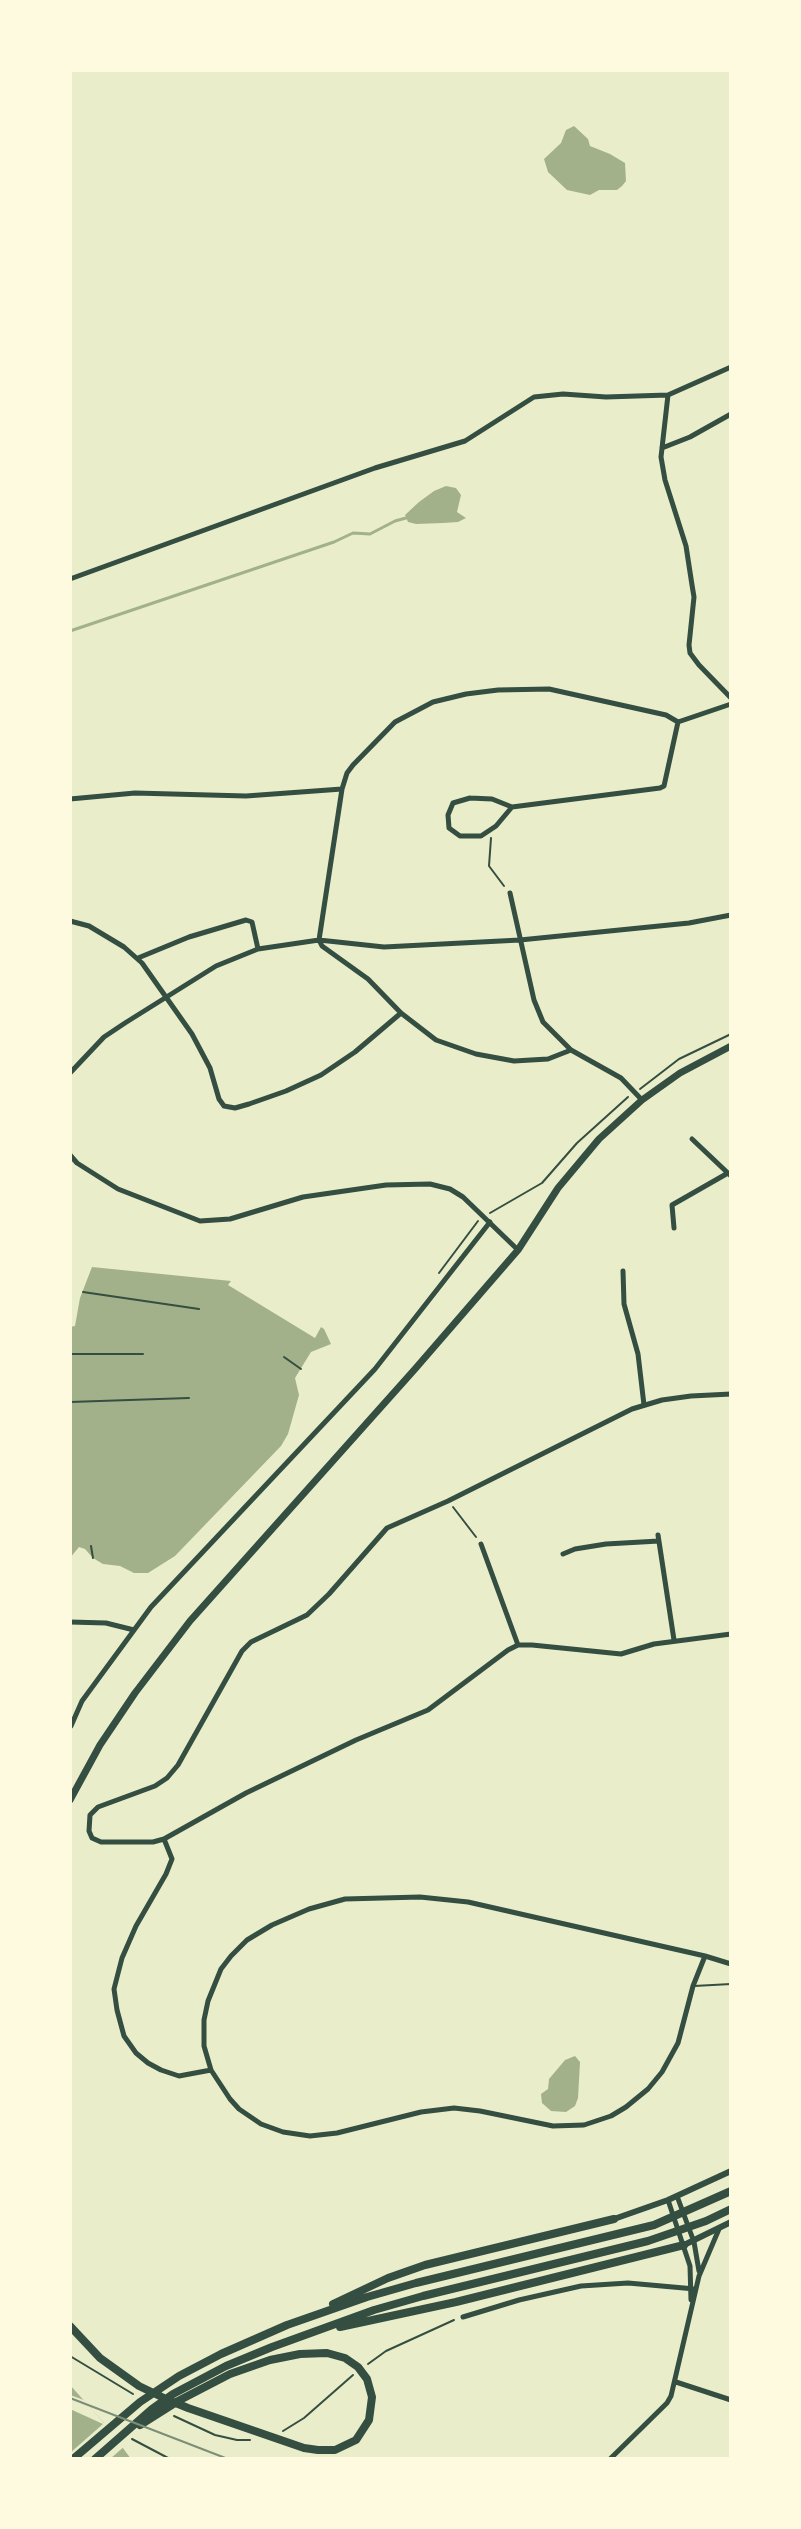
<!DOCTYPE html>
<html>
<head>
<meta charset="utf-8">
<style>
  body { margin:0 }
  #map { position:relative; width:801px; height:2529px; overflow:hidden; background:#e9edc9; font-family:Overpass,sans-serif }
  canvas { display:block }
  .frame { position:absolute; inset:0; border:72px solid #fefae0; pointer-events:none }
</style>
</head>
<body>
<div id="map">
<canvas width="801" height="2529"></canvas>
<div class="frame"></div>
</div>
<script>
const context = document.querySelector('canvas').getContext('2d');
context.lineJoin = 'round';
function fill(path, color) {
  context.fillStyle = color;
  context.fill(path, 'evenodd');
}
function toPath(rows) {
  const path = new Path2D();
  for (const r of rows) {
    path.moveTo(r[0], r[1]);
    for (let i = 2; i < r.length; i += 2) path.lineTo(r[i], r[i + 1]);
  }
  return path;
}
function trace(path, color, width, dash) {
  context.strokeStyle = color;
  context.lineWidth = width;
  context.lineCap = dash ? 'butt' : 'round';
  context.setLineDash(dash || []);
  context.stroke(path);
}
fill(toPath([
  [574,126,588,139,590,146,610,154,625,163,626,181,622,186,617,190,599,190,590,195,567,190,548,172,544,159,561,143,566,130],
  [446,486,456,488,461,495,457,512,466,518,458,522,443,523,416,524,408,522,405,515,419,502,434,491],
  [92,1267,231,1281,228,1285,315,1338,321,1327,324,1329,331,1344,311,1352,295,1378,299,1395,288,1434,281,1446,175,1556,148,1573,134,1573,120,1566,103,1564,93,1558,85,1549,79,1547,70,1558,70,1327,75,1326,80,1298],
  [575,2056,580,2062,578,2098,575,2106,566,2112,551,2111,542,2103,541,2094,548,2089,549,2079,565,2060],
  [70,2385,106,2425,131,2459,70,2459]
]), '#a3b18a');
fill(toPath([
  [70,2395,84,2400,104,2423,108,2421,126,2445,110,2459,70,2459,70,2453,103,2424,70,2409]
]), '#e9edc9');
trace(toPath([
  [70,631,334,542,353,533,370,534,395,521,406,518]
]), '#a3b18a', 3);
trace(toPath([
  [491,838,489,866,504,886],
  [640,1089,679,1059,731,1034],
  [490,1213,542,1183,577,1143,628,1097],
  [439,1273,478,1221],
  [83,1292,199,1309],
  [70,1354,143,1354],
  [284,1357,301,1369],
  [70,1402,189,1398],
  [453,1507,476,1537],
  [91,1546,93,1558],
  [70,2356,133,2394],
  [368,2364,386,2351,454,2320],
  [174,2416,215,2435,237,2440,250,2440],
  [283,2431,304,2418,353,2375],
  [132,2439,170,2459]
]), '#344e41', 2);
trace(toPath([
  [694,1986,731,1984]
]), '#344e41', 2);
trace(toPath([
  [668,395,661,457,665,480,686,546,692,585,694,597,689,645,690,653,699,665,731,698],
  [662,448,690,437,731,414],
  [70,579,375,468,465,441,534,397,563,394,606,397,668,395,731,367],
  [342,789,319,940,322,946,368,979,401,1013,436,1040,476,1054,514,1061,548,1059,571,1050],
  [470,798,492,799,512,807,496,826,481,836,460,836,449,828,448,815,453,803,470,798],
  [70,799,135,793,246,796,342,789,347,773,353,765,395,722,433,702,466,694,498,690,549,689,666,715,678,722,731,704],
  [512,807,660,788,664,786,678,722],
  [510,893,534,1000,543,1022,571,1050,621,1078,642,1100],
  [70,921,89,926,124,947,142,963,192,1034,210,1068,219,1099,224,1106,235,1108,249,1104,286,1091,321,1075,355,1052,401,1013],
  [138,958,189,937,246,920,252,922,258,949],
  [70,1073,104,1037,125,1023,216,966,258,949,319,940,384,947,520,940,689,923,731,915],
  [692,1139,731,1176],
  [70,1155,77,1163,118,1189,200,1221,230,1219,303,1197,386,1185,430,1184,450,1189,463,1197,518,1250],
  [674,1228,672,1205,728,1173],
  [623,1271,624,1304,638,1354,644,1405],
  [731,1394,691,1396,662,1400,632,1409,448,1501,387,1528,329,1594,307,1615,251,1642,242,1651,178,1765,167,1778,155,1786,98,1807,90,1815,89,1831,92,1838,101,1842,153,1842,164,1839,246,1793,356,1740,428,1710,508,1650,518,1645,532,1645,621,1654,654,1644,731,1634],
  [658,1535,674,1640],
  [481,1544,518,1645],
  [563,1554,575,1549,606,1544,659,1541],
  [70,1622,106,1623,134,1630],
  [71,1726,82,1701,151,1607,375,1369,490,1222],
  [164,1839,172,1859,166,1874,136,1926,122,1958,114,1989,117,2010,124,2036,136,2053,148,2063,161,2070,179,2076,211,2070],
  [705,1956,693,1986,678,2043,662,2072,648,2089,626,2107,611,2116,584,2125,553,2126,480,2111,454,2108,421,2112,337,2133,310,2136,283,2132,261,2124,239,2109,230,2099,211,2070,204,2046,204,2020,208,2001,221,1969,231,1956,247,1940,272,1925,309,1909,345,1899,420,1897,468,1902,705,1956,731,1964],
  [677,2196,694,2242,699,2271],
  [668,2200,690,2266,691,2300],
  [463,2317,519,2300,581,2286,628,2283,695,2289],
  [676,2382,731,2400],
  [610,2459,667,2403,671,2396,699,2276,719,2229]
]), '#344e41', 5);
trace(toPath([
  [614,2219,668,2200,731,2171],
  [684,2245,731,2222]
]), '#344e41', 6);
trace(toPath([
  [70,1800,100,1745,135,1693,190,1621,415,1369,518,1250,558,1188,599,1139,642,1100,680,1073,731,1046]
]), '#344e41', 7);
trace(toPath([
  [333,2304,388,2278,425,2265,614,2219],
  [70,2326,100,2358,139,2386,166,2399,188,2408,304,2448,318,2450,335,2450,356,2440,369,2420,372,2397,367,2379,358,2367,345,2358,327,2353,300,2354,270,2360,230,2374,178,2401,140,2425],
  [340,2327,456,2302,684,2245],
  [73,2459,140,2402,179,2376,221,2354,287,2325,367,2297,416,2283,654,2225,731,2191],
  [95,2459,152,2409,173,2394,226,2366,272,2347,374,2310,423,2296,648,2241,706,2221,731,2209]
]), '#344e41', 8);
trace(toPath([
  [70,2398,228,2459]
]), '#7c8e77', 2);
</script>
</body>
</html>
